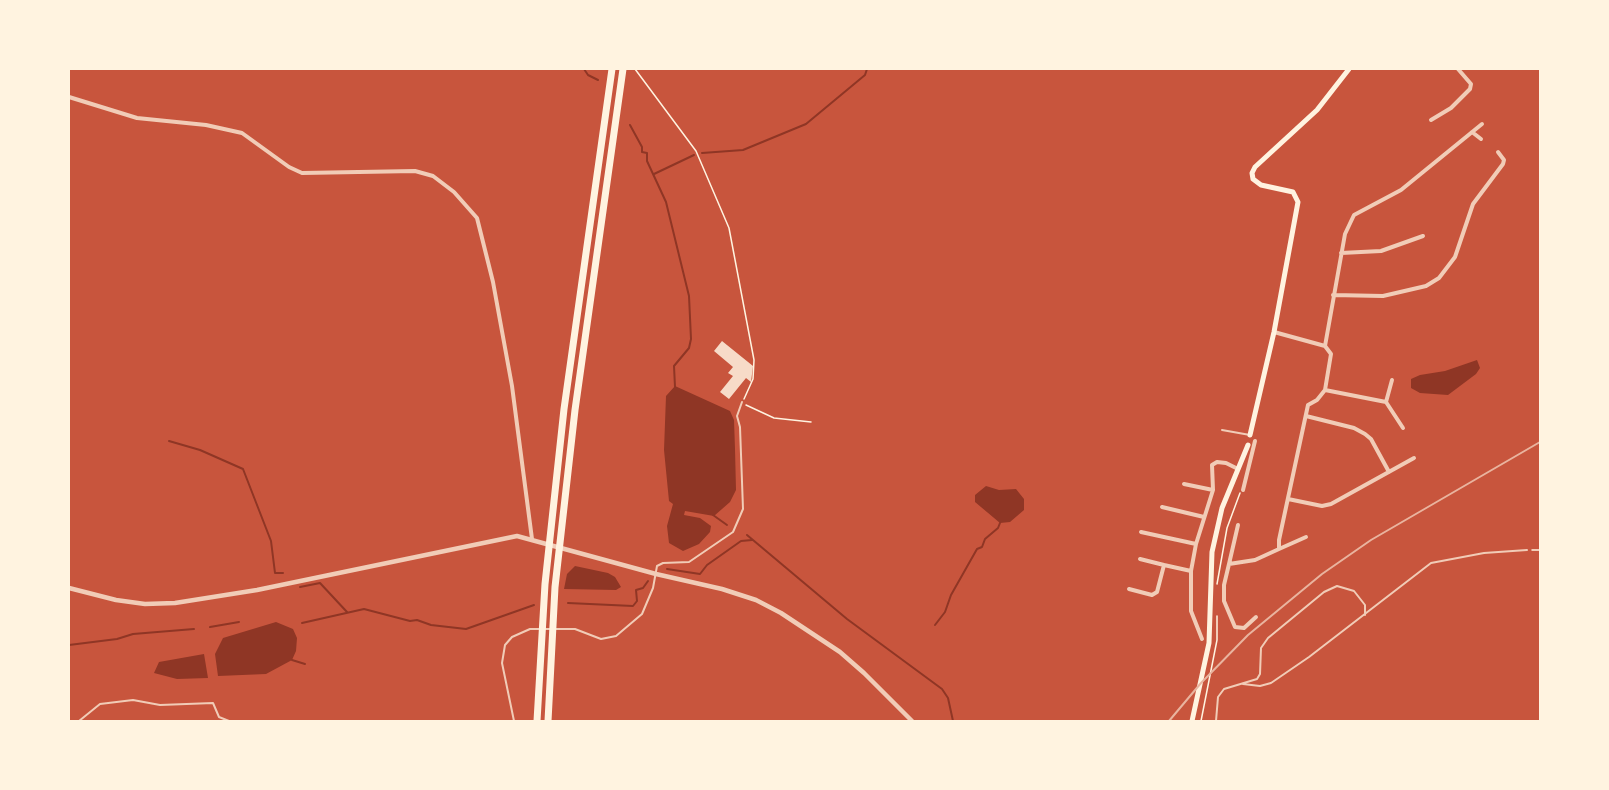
<!DOCTYPE html>
<html>
<head>
<meta charset="utf-8">
<style>
  body { margin:0 }
  #map { position:relative; width:1609px; height:790px; overflow:hidden; background:#c8553d; font-family:Overpass,sans-serif }
  canvas { display:block }
  .frame { position:absolute; inset:0; border:70px solid #fff3e0; pointer-events:none }
</style>
</head>
<body>
<div id="map">
<canvas width="1609" height="790"></canvas>
<div class="frame"></div>
</div>
<script>
const context = document.querySelector('canvas').getContext('2d');
context.lineJoin = 'round';
function fill(path, color) {
  context.fillStyle = color;
  context.fill(path, 'evenodd');
}
function toPath(rows) {
  const path = new Path2D();
  for (const r of rows) {
    path.moveTo(r[0], r[1]);
    for (let i = 2; i < r.length; i += 2) path.lineTo(r[i], r[i + 1]);
  }
  return path;
}
function trace(path, color, width, dash) {
  context.strokeStyle = color;
  context.lineWidth = width;
  context.lineCap = dash ? 'butt' : 'round';
  context.setLineDash(dash || []);
  context.stroke(path);
}
fill(toPath([
  [1477,360,1480,368,1476,374,1448,395,1420,393,1411,388,1411,379,1420,375,1445,371],
  [675,386,730,411,734,420,735,449,736,490,730,502,714,516,685,511,684,515,700,518,711,526,710,532,699,544,683,551,669,543,667,526,673,504,669,501,664,450,666,396],
  [986,486,999,490,1016,489,1024,499,1024,510,1010,522,1000,523,975,502,975,495],
  [575,566,608,573,615,577,621,587,616,590,564,589,567,574],
  [276,622,293,629,297,638,296,651,292,660,266,674,218,676,215,654,223,638],
  [204,654,208,678,177,679,154,673,159,662]
]), '#8f3625');
trace(toPath([
  [584,69,588,75,598,80],
  [630,125,642,147,642,152,647,153,647,161,666,202,689,296,691,339,689,348,674,366,675,387],
  [702,153,743,150,806,124,865,75,867,69],
  [654,174,694,155],
  [169,441,200,450,243,469,271,541,275,573,283,573],
  [713,515,727,525],
  [747,535,847,619,942,689,948,698,953,721],
  [667,569,700,574,707,565,741,541,752,540],
  [300,587,320,583,347,612],
  [568,603,633,606,637,601,636,590,643,588,648,581],
  [302,623,364,609,410,621,417,620,431,625,466,629,534,605],
  [935,625,945,612,951,595,977,549,982,547,985,539,998,528,1000,523],
  [210,627,239,622],
  [69,645,117,639,133,634,194,629],
  [292,660,305,664]
]), '#8f3625', 2);
fill(toPath([
  [722,341,753,366,751,382,746,378,729,399,720,392,733,376,728,373,733,367,714,351]
]), '#f7dbc8');
trace(toPath([
  [635,69,696,151,729,228,754,360,753,379,744,399],
  [746,405,774,418,811,422],
  [1532,550,1540,550],
  [1217,584,1227,528,1240,493],
  [1201,721,1217,640,1217,616]
]), '#fff3e0', 1.5);
trace(toPath([
  [1222,430,1250,435],
  [1243,684,1260,686,1271,683,1309,657,1431,563,1484,553,1527,550],
  [79,721,100,704,133,700,160,705,213,703,219,717,229,721],
  [514,721,502,663,505,645,512,637,530,629,575,629,601,639,616,636,642,614,653,588,657,566,663,563,689,562,733,532,743,509,740,427,737,416,742,402],
  [1216,721,1218,697,1224,689,1257,679,1260,674,1261,648,1268,638,1324,592,1337,586,1354,591,1365,605,1365,615]
]), '#f1ccb7', 2);
trace(toPath([
  [69,97,137,118,206,125,242,133,289,167,302,173,415,171,433,176,454,192,477,218,493,282,512,386,532,539],
  [1431,120,1451,108,1470,89,1471,84,1458,69],
  [1472,132,1481,139],
  [1341,253,1381,251,1423,236],
  [1333,295,1383,296,1426,286,1439,278,1455,257,1473,204,1503,164,1504,160,1498,152],
  [1274,332,1325,346],
  [1325,346,1345,234,1354,215,1401,190,1482,124],
  [1325,390,1386,402,1392,380],
  [1386,402,1403,428],
  [1306,416,1354,428,1365,434,1371,439,1389,472],
  [1184,484,1213,490],
  [1243,490,1255,441],
  [1288,499,1322,506,1331,504,1414,458],
  [1162,507,1204,517],
  [1141,532,1196,544],
  [1279,549,1306,537],
  [1140,559,1164,565],
  [1229,564,1238,525],
  [1129,589,1152,595,1157,592,1164,565,1191,571],
  [1256,617,1244,628,1235,627,1224,601,1224,585,1229,564,1255,560,1279,549,1279,540,1308,405,1317,400,1325,390,1331,354,1325,346],
  [1202,639,1191,611,1191,571,1196,544,1213,490,1212,465,1217,462,1226,463,1238,469]
]), '#f1ccb7', 4);
trace(toPath([
  [69,588,116,600,145,604,175,603,257,590,517,536,656,574,722,589,756,600,781,613,840,652,864,673,912,721]
]), '#f1ccb7', 4.5);
trace(toPath([
  [1250,435,1274,332,1298,202,1293,192,1261,185,1253,179,1252,173,1255,167,1317,110,1349,69],
  [1192,721,1209,643,1212,552,1222,508,1248,445]
]), '#fff3e0', 5);
trace(toPath([
  [537,721,545,584,564,409,612,69],
  [548,721,555,587,575,410,623,69]
]), '#fff3e0', 7);
trace(toPath([
  [1169,721,1201,683,1248,635,1322,574,1371,540,1540,442]
]), '#e9b49f', 2);
</script>
</body>
</html>
